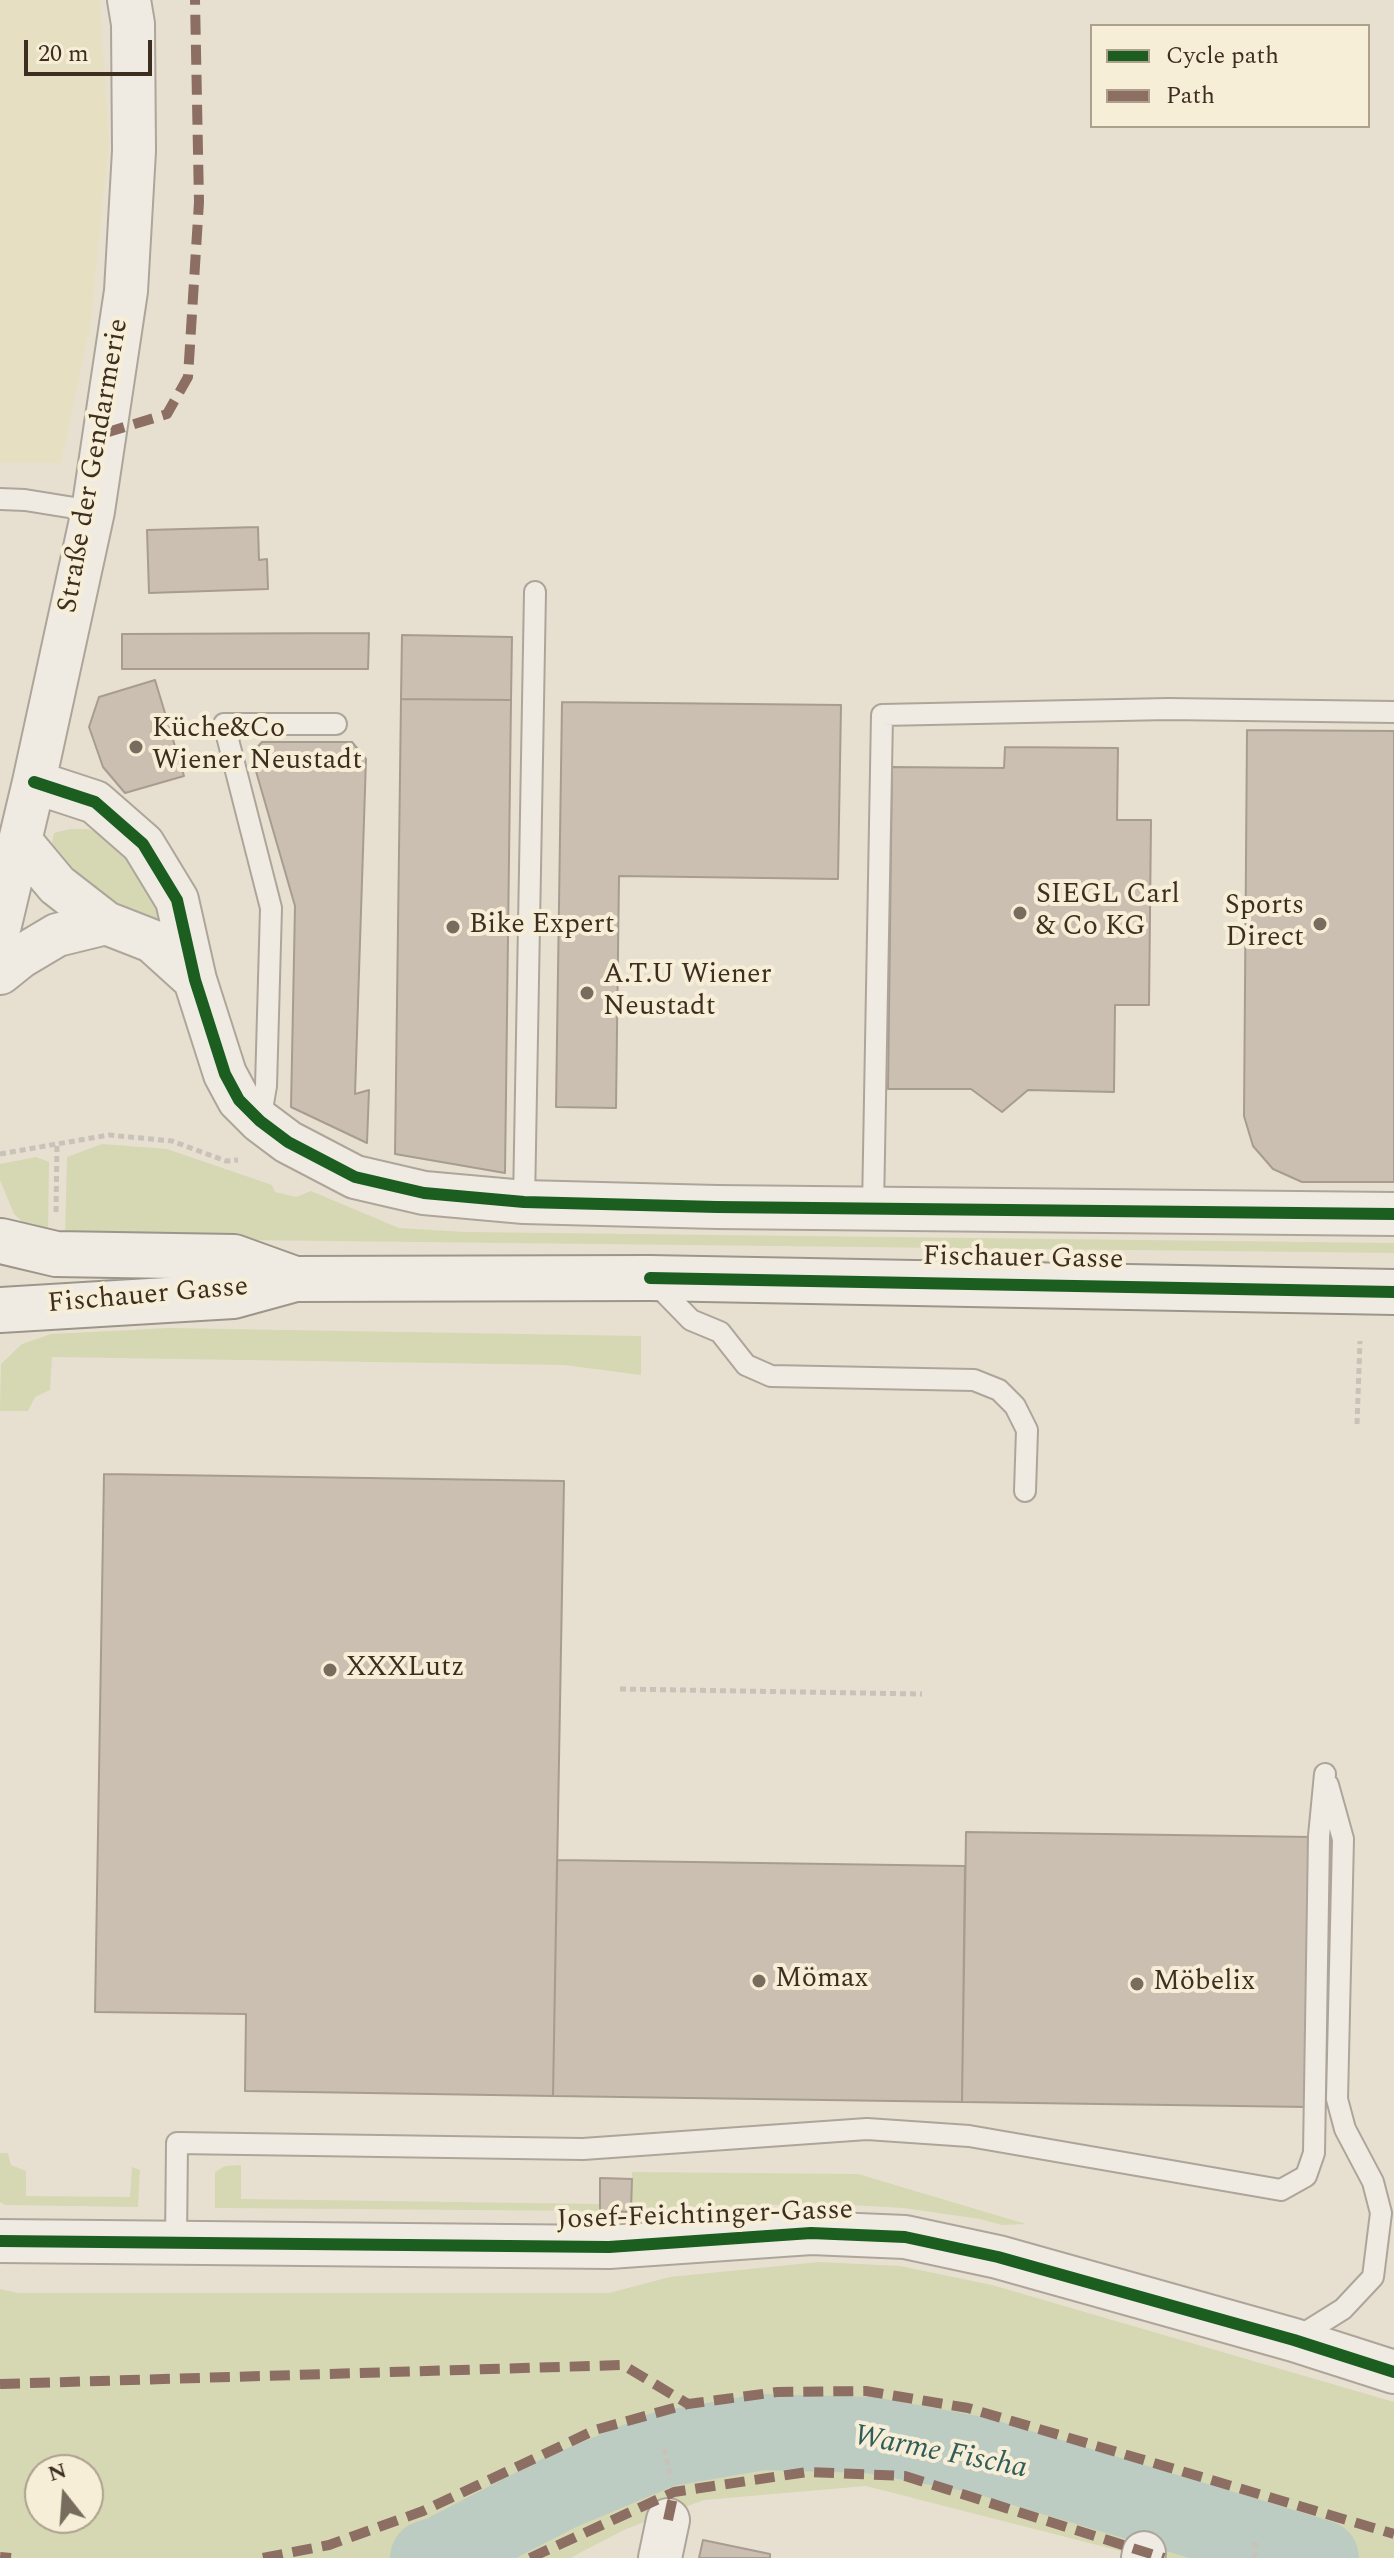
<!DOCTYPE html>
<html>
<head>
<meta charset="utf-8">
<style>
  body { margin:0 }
  #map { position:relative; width:1394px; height:2558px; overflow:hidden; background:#e7e0d1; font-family:Spectral,serif }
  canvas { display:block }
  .legend { position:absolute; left:1090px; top:24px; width:280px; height:104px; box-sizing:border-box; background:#f7eed8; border:2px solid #ada18e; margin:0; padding:10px 14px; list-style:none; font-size:24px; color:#3d2e20 }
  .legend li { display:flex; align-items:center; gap:16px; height:40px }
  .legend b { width:40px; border:2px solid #ada18e }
  .north { position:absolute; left:24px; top:2454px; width:80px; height:80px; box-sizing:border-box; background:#f7eed8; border:2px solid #ada18e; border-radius:50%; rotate:343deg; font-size:22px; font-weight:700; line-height:32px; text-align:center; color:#3d2e20 }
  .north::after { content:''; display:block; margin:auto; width:28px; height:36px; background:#786c5e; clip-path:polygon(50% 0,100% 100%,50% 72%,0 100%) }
  .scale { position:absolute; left:24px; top:40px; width:128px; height:36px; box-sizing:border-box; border:4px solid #3d2e20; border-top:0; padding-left:10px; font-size:24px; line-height:28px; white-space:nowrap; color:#3d2e20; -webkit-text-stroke:6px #f7eed8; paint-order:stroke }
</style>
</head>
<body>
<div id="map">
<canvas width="1394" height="2558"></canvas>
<ul class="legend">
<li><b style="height:10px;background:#1b5e20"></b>Cycle path</li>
<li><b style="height:10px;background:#8d6e63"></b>Path</li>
</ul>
<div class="north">N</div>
<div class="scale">20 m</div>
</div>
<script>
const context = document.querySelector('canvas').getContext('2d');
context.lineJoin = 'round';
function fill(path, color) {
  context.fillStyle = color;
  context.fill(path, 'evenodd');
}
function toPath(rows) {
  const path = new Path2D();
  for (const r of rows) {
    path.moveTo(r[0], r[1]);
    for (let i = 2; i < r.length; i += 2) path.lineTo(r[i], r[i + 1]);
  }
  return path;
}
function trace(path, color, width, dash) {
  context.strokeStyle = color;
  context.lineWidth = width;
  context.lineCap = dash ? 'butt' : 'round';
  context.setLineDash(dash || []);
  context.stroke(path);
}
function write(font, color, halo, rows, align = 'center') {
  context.font = font + ' Spectral,serif';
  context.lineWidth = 8;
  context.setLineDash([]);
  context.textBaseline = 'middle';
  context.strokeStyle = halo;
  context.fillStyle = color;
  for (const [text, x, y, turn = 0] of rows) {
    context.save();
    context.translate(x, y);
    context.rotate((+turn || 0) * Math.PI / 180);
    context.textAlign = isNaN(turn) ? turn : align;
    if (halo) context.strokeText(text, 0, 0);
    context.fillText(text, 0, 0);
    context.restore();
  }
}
fill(toPath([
  [0,0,100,0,109,143,90,327,61,463,0,463]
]), '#e6dfc2');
fill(toPath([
  [70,829,88,829,118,840,153,882,163,926,115,901,79,875,52,843,54,833],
  [102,1144,167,1149,272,1185,275,1192,296,1197,311,1191,399,1228,465,1232,1394,1243,1394,1253,65,1238,67,1157],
  [36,1157,49,1162,48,1236,32,1230,14,1214,0,1180,0,1164],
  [168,1328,641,1336,641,1375,564,1365,52,1357,50,1390,35,1397,28,1411,0,1411,1,1364,22,1344,51,1334],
  [0,2153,8,2153,11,2165,26,2171,26,2196,130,2197,132,2167,140,2170,138,2207,5,2205,0,2202],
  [241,2165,241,2199,600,2204,600,2211,215,2208,215,2172,225,2166],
  [632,2172,858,2174,1026,2224,1002,2225,980,2219,904,2208,815,2203,631,2212],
  [819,2262,900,2266,992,2285,1394,2402,1394,2558,1148,2558,866,2486,704,2500,626,2529,570,2558,0,2558,0,2289,18,2293,609,2293,670,2277],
  [40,2470,88,2470,88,2518,40,2518]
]), '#d6d7b3');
trace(toPath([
  [428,2558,441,2554,559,2493,664,2449,762,2432,870,2435,979,2455,1321,2558]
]), '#bcccc2', 76);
const building = toPath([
  [258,527,259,560,267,559,268,589,149,593,147,530,258,527],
  [369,633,368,669,122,669,122,634,369,633],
  [402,635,512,637,511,700,401,699,402,635],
  [155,680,184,776,125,793,103,767,89,727,99,697,155,680],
  [401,699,511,700,505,1173,395,1154,401,699],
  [562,702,841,705,838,879,619,876,616,1108,556,1107,562,702],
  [1247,730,1394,731,1394,1182,1302,1182,1273,1169,1253,1146,1244,1116,1247,730],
  [262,742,352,742,366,759,355,1094,369,1090,367,1143,291,1107,295,906,251,754,262,742],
  [1005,747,1118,748,1117,820,1151,820,1149,1005,1115,1005,1114,1092,1028,1090,1002,1112,971,1089,888,1089,892,767,1004,768,1005,747],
  [104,1474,564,1481,553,2096,245,2091,246,2014,95,2012,104,1474],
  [966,1832,1312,1837,1307,2107,962,2102,966,1832],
  [557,1860,965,1866,962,2102,553,2096,557,1860],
  [600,2178,632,2179,631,2212,600,2211,600,2178],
  [703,2540,770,2554,770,2558,699,2558,703,2540]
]);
fill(building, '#cbbfb2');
trace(building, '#a89c90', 2);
const service = toPath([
  [0,499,25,500,93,511],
  [260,1121,266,1086,271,908,224,724,336,724],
  [524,1202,535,592],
  [873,1208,882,715,1168,709,1394,712],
  [653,1281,691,1320,720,1332,746,1365,771,1376,974,1380,999,1390,1015,1406,1027,1430,1025,1491],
  [176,2243,177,2143,583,2149,867,2129,969,2136,1281,2190,1306,2176,1314,2153,1319,1836,1325,1774],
  [1295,2339,1343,2309,1373,2277,1381,2213,1373,2182,1345,2129,1337,2099,1343,1839,1328,1785]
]);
const minor = toPath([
  [34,782,95,802,143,844,177,900,195,980,225,1074,239,1100,260,1121,288,1142,355,1177,424,1193,524,1202,717,1207,1394,1214],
  [21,842,57,885,106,923,152,941,195,980],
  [0,925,34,782,93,511,126,291,134,151,133,24,129,0],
  [0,973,20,957,57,935,106,923],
  [0,2241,609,2247,811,2233,905,2237,998,2257,1294,2340,1394,2372],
  [660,2558,668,2520],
  [1143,2558,1144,2553]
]);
const secondary = toPath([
  [1,1241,56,1254,234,1257,295,1279],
  [0,1310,233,1296,295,1279,650,1278,1394,1292]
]);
trace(service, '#ada599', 24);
trace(minor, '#ada599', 46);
trace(secondary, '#9c958a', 48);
trace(toPath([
  [0,1154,57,1144],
  [56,1212,57,1144,109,1135,172,1141,226,1161,238,1160],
  [1357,1424,1360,1341],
  [620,1689,922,1694],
  [664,2449,671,2479],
  [1255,2558,1255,2540]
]), '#c8c2b9', 5, [6, 4]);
trace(service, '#efebe3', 20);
trace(minor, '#efebe3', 42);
trace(secondary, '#efebe3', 44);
trace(toPath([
  [105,433,167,414,188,377,199,202,195,0],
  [0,2384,623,2365,688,2404],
  [668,2520,674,2492],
  [0,2557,11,2558],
  [263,2558,329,2545,423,2511,595,2430,688,2404,777,2392,866,2391,968,2408,1394,2534],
  [530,2558,674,2492,807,2472,905,2476,1164,2558]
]), '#8d6e63', 10, [20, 10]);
trace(toPath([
  [34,782,95,802,143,844,177,900,195,980,225,1074,239,1100,260,1121,288,1142,355,1177,424,1193,524,1202,717,1207,1394,1214],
  [650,1278,1394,1292],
  [0,2241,609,2247,811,2233,905,2237,998,2257,1294,2340,1394,2372]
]), '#1b5e20', 12);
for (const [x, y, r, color] of [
  [136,747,8,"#786c5e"],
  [1020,913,8,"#786c5e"],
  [1320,924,8,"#786c5e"],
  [453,927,8,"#786c5e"],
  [587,993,8,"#786c5e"],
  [330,1670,8,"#786c5e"],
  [759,1981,8,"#786c5e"],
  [1137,1984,8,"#786c5e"]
]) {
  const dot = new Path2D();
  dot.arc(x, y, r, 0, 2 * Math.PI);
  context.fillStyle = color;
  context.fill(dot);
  trace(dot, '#f7eed8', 3);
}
write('28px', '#3d2e20', '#f7eed8', [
  ["Straße der Gendarmerie",95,466,-80],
  ["Fischauer Gasse",1023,1260,1],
  ["Fischauer Gasse",148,1297,-5],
  ["Josef-Feichtinger-Gasse",705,2217,-2]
]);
write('28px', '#3d2e20', '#f7eed8', [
  ["Küche&Co",152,731],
  ["Wiener Neustadt",152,763],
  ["SIEGL Carl",1036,897],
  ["& Co KG",1036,929],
  ["Sports",1304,908,"right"],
  ["Direct",1304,940,"right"],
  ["Bike Expert",469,927],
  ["A.T.U Wiener",603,977],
  ["Neustadt",603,1009],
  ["XXXLutz",346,1670],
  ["Mömax",775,1981],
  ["Möbelix",1153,1984]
], 'left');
write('italic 30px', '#2f5d5a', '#f7eed8', [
  ["Warme Fischa",940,2454,11]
]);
</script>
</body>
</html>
